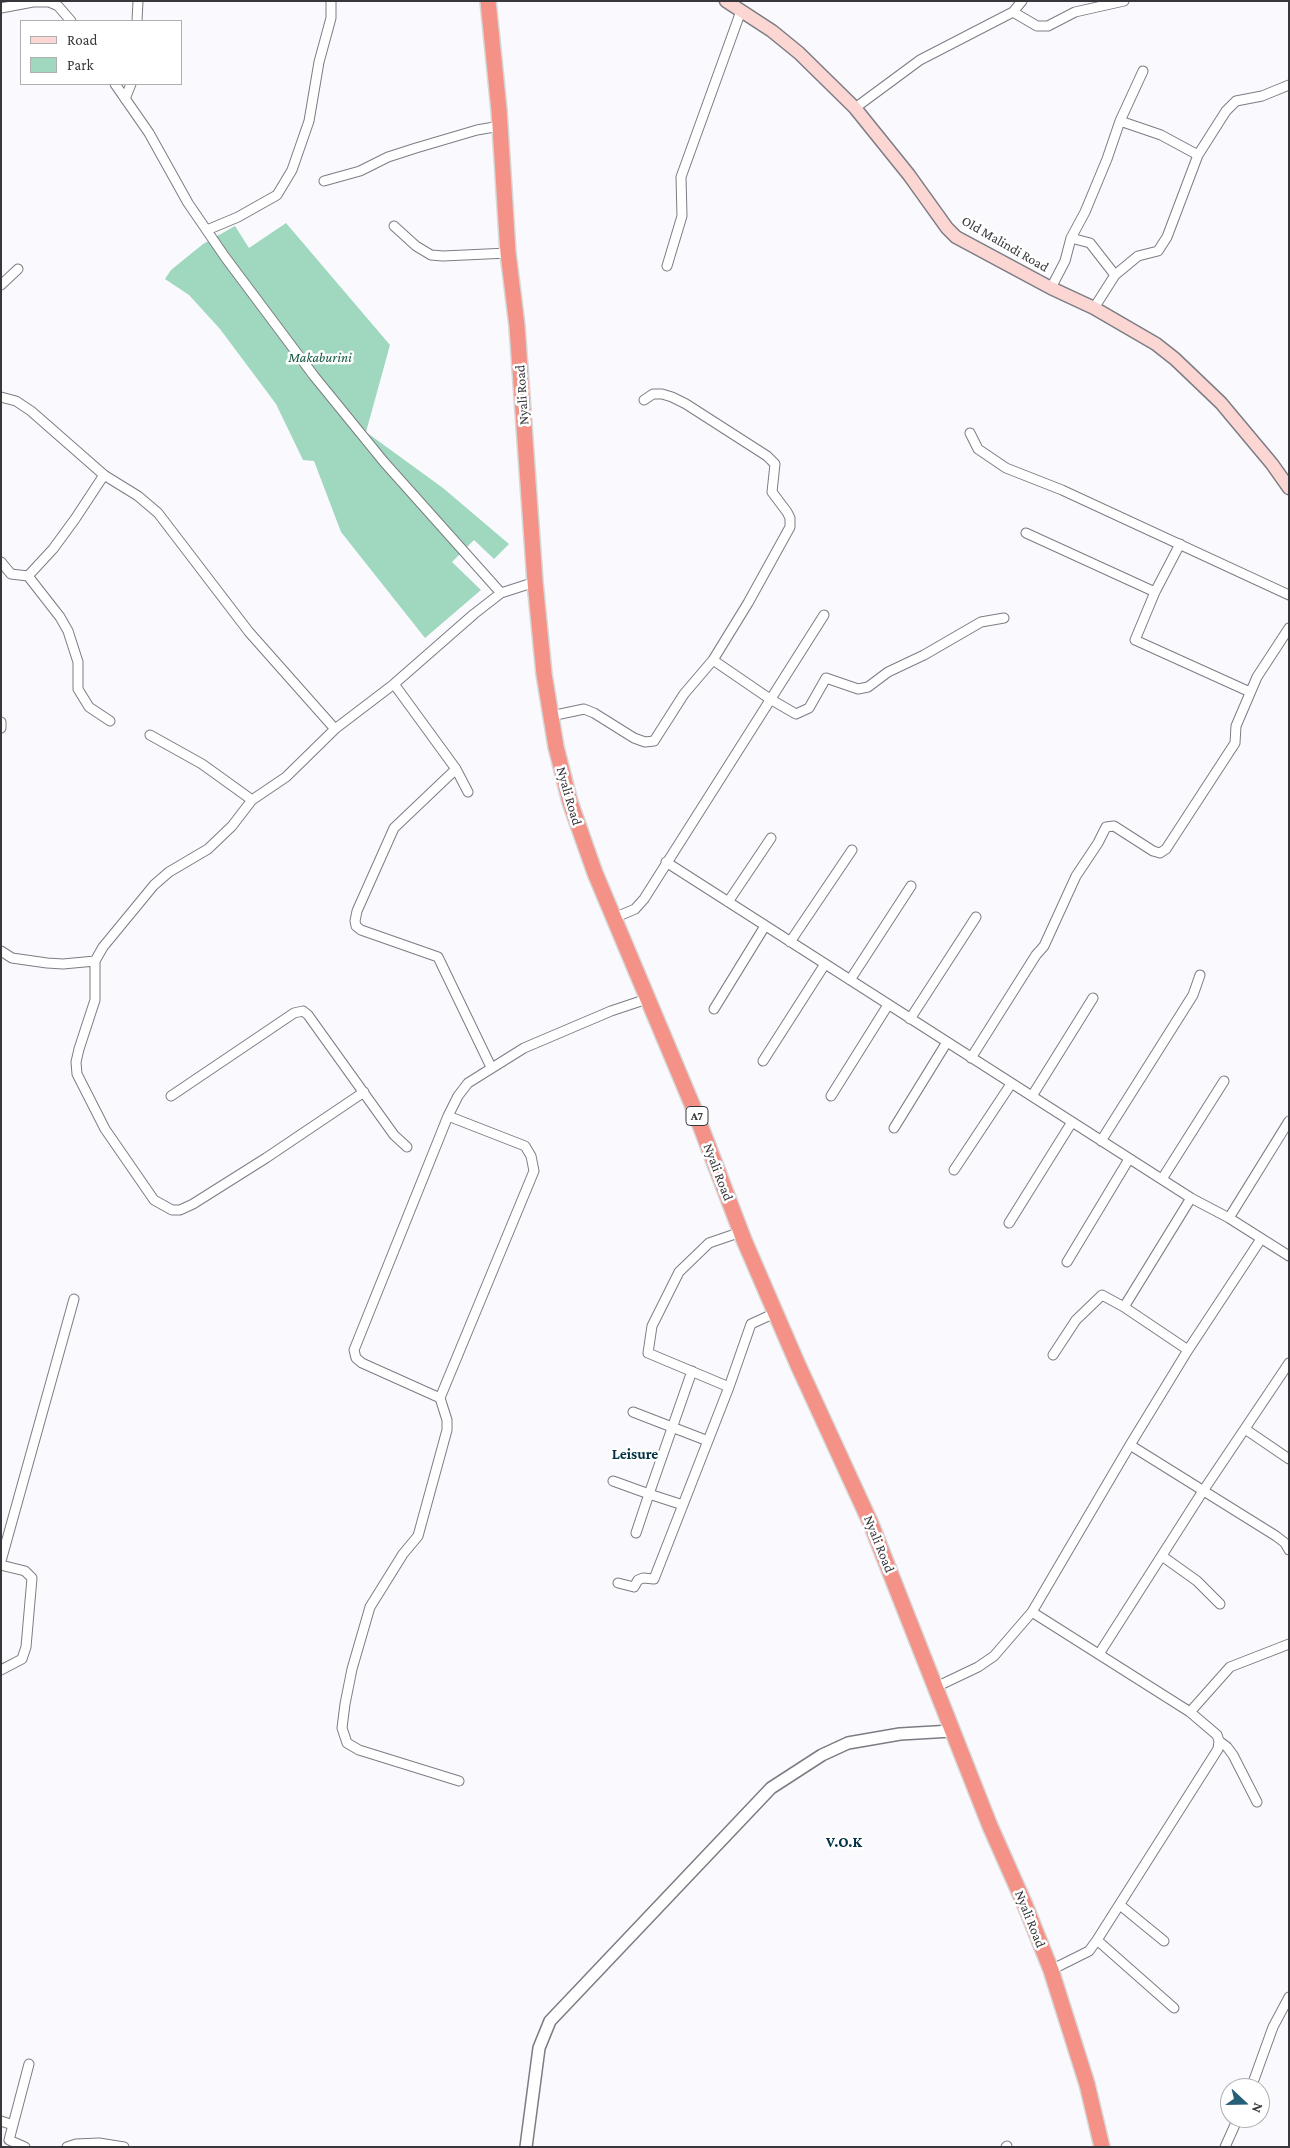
<!DOCTYPE html>
<html>
<head>
<meta charset="utf-8">
<style>
  body { margin:0 }
  #map { position:relative; width:1290px; height:2148px; overflow:hidden; background:#fafafe; font-family:"Crimson Pro",serif }
  canvas { display:block }
  .frame { position:absolute; inset:0; border:2px solid #38383c; pointer-events:none }
  .legend { position:absolute; left:20px; top:20px; width:162px; height:65px; box-sizing:border-box; background:#fff; border:1px solid #afafb1; margin:0; padding:6px 9px; list-style:none; font-size:15px; color:#38383c }
  .legend li { display:flex; align-items:center; gap:10px; height:25px }
  .legend b { width:25px; border:1px solid #afafb1 }
  .north { position:absolute; left:1220px; top:2078px; width:50px; height:50px; box-sizing:border-box; background:#fff; border:1px solid #afafb1; border-radius:50%; rotate:111deg; font-size:14px; font-weight:700; line-height:20px; text-align:center; color:#38383c }
  .north::after { content:''; display:block; margin:auto; width:18px; height:22px; background:#265f78; clip-path:polygon(50% 0,100% 100%,50% 72%,0 100%) }
</style>
</head>
<body>
<div id="map">
<canvas width="1290" height="2148"></canvas>
<div class="frame"></div>
<ul class="legend">
<li><b style="height:6px;background:#fbd6d2"></b>Road</li>
<li><b style="height:14px;background:#9fd8be"></b>Park</li>
</ul>
<div class="north">N</div>
</div>
<script>
const context = document.querySelector('canvas').getContext('2d');
context.lineJoin = 'round';
function fill(path, color) {
  context.fillStyle = color;
  context.fill(path, 'evenodd');
}
function toPath(rows) {
  const path = new Path2D();
  for (const r of rows) {
    path.moveTo(r[0], r[1]);
    for (let i = 2; i < r.length; i += 2) path.lineTo(r[i], r[i + 1]);
  }
  return path;
}
function trace(path, color, width, dash) {
  context.strokeStyle = color;
  context.lineWidth = width;
  context.lineCap = dash ? 'butt' : 'round';
  context.setLineDash(dash || []);
  context.stroke(path);
}
function write(font, color, halo, rows, align = 'center') {
  context.font = font + ' "Crimson Pro",serif';
  context.lineWidth = 5;
  context.setLineDash([]);
  context.textBaseline = 'middle';
  context.strokeStyle = halo;
  context.fillStyle = color;
  for (const [text, x, y, turn = 0] of rows) {
    context.save();
    context.translate(x, y);
    context.rotate((+turn || 0) * Math.PI / 180);
    context.textAlign = isNaN(turn) ? turn : align;
    if (halo) context.strokeText(text, 0, 0);
    context.fillText(text, 0, 0);
    context.restore();
  }
}
fill(toPath([
  [286,223,390,345,366,432,443,488,509,544,494,559,474,540,452,562,481,590,425,638,341,532,314,461,303,460,276,404,220,329,189,295,165,279,171,270,203,244,235,226,249,248]
]), '#9fd8be');
const minor = toPath([
  [1,8,33,2,49,2,58,6,71,21],
  [1013,12,1037,26,1048,26,1075,12,1124,1],
  [137,21,138,1],
  [115,84,149,133,188,203,225,257,314,376,384,462,501,593],
  [125,99,131,84],
  [855,108,920,60,1013,12,1022,1],
  [1198,155,1226,111,1236,101,1262,96,1289,85],
  [324,181,360,171,388,157,416,148,477,130,500,126],
  [394,226,416,246,431,255,443,256,508,253],
  [207,230,238,217,277,195,292,170,309,121,319,62,331,18,331,1],
  [1071,238,1090,243,1115,275],
  [667,266,682,216,681,177,741,11],
  [1,285,18,269],
  [1051,288,1065,261,1071,238,1085,212,1107,159,1120,121,1143,71],
  [1094,308,1115,275,1138,256,1158,251,1167,237,1198,155,1161,135,1120,121],
  [1,397,16,401,31,411,104,475,138,496,158,513,249,632,335,729,394,684,474,614,501,593,535,582],
  [970,433,978,449,1006,468,1062,490,1289,595],
  [1026,533,1155,592],
  [1180,544,1155,592,1135,640,1250,692],
  [1,562,11,574,28,576,53,549,75,519,104,475],
  [28,576,60,617,68,631,78,662,78,689,89,707,110,721],
  [713,660,770,699,796,714,809,708,826,678,858,689,868,687,888,672,924,655,981,622,1004,618],
  [394,684,456,769,468,792],
  [551,716,584,709,594,713,634,738,645,742,654,741,684,694,713,660,748,603,790,527,790,518,787,512,772,492,775,464,767,456,686,404,672,397,662,394,653,394,644,400],
  [1,722,1,728],
  [335,729,286,777,252,800,232,826,208,849,169,872,154,885,103,947,95,961,95,1000,79,1049,76,1062,77,1074,105,1129,154,1200,172,1210,180,1210,193,1204,266,1158,364,1092],
  [150,735,202,764,252,800],
  [456,769,394,828,357,911,355,921,356,926,361,930,438,957,491,1067],
  [666,862,1191,1198,1229,1218,1289,1256],
  [728,902,771,838],
  [614,918,635,909,644,899,824,615],
  [790,942,852,850],
  [1,951,12,958,47,963,63,964,95,961],
  [850,980,911,886],
  [714,1009,765,926],
  [910,1019,976,917],
  [971,1058,1036,955,1044,946,1076,876,1098,843,1106,827,1114,826,1153,851,1160,853,1166,849,1235,743,1236,726,1257,677,1289,628],
  [763,1061,825,964],
  [171,1096,294,1013,303,1011,308,1015,394,1135,407,1147],
  [831,1096,888,1005],
  [1032,1096,1093,998],
  [448,1116,525,1146,531,1156,534,1171,440,1398,447,1420,447,1430,418,1536,403,1554,370,1607,352,1669,345,1704,342,1728,347,1743,359,1750,459,1781],
  [894,1128,947,1042],
  [1101,1141,1193,995,1200,975],
  [954,1170,1011,1084],
  [1162,1179,1224,1081],
  [1229,1218,1289,1121],
  [1009,1223,1072,1122],
  [741,1232,709,1243,679,1272,652,1326,648,1353,729,1387,751,1324,775,1313],
  [1067,1262,1129,1159],
  [1124,1307,1191,1198],
  [1053,1355,1076,1320,1102,1295,1124,1307,1188,1350],
  [440,1398,362,1363,356,1358,354,1350,448,1116,458,1096,468,1083,524,1048,611,1011,647,999],
  [633,1412,708,1441],
  [1245,1429,1289,1459],
  [1130,1445,1276,1536,1285,1543,1289,1550],
  [613,1481,649,1494,692,1371],
  [636,1533,649,1494,683,1505],
  [1162,1556,1197,1581,1220,1604],
  [1,1561,74,1299],
  [1,1565,25,1571,32,1578,26,1647,22,1659,1,1670],
  [618,1583,634,1587,638,1580,643,1578,654,1579,729,1387],
  [1032,1612,1190,1712,1217,1735,1219,1741,1218,1749,1097,1940,1089,1951,1051,1970],
  [1099,1654,1203,1491,1289,1363],
  [936,1687,978,1667,994,1656,1032,1612,1130,1445,1188,1350,1261,1239],
  [1190,1712,1230,1667,1289,1644],
  [1219,1741,1227,1747,1233,1755,1257,1802],
  [1120,1905,1164,1941],
  [1097,1940,1174,2008],
  [1251,2088,1273,2027,1289,1997],
  [1,2121,13,2125],
  [25,2147,9,2140,29,2064],
  [67,2147,76,2144,99,2143,124,2147],
  [1006,2147,1007,2146],
  [1225,2147,1238,2118]
]);
const tertiary = toPath([
  [526,2147,539,2048,550,2021,771,1788,822,1755,848,1743,900,1734,952,1731]
]);
const secondary = toPath([
  [726,1,772,31,799,53,855,108,909,175,947,228,956,237,1051,288,1094,308,1156,344,1175,359,1221,403,1272,464,1289,488]
]);
const trunk = toPath([
  [488,1,499,110,508,253,517,326,535,582,544,674,556,747,570,802,595,873,694,1109,744,1240,798,1365,871,1524,990,1826,1025,1905,1051,1970,1087,2084,1102,2147]
]);
trace(minor, '#7c7c85', 11);
trace(tertiary, '#7c7c85', 14);
trace(secondary, '#7c7c85', 15);
trace(trunk, '#d7d7d8', 18);
trace(minor, '#fff', 9);
trace(tertiary, '#fff', 11);
trace(secondary, '#fbd6d2', 12);
trace(trunk, '#f49287', 15);
for (const [x, y, w] of [
  [697,1116,22]
]) {
  const box = new Path2D();
  box.roundRect(x - w / 2, y - 9.5, w, 19, 4);
  context.fillStyle = '#fff';
  context.fill(box);
  trace(box, '#38383c', 1);
}
write('bold 12px', '#38383c', null, [
  ["A7",697,1116]
]);
write('14px', '#38383c', '#fff', [
  ["Old Malindi Road",1005,244,30],
  ["Nyali Road",522,395,-94],
  ["Nyali Road",569,796,74],
  ["Nyali Road",718,1172,69],
  ["Nyali Road",879,1544,68],
  ["Nyali Road",1030,1919,68]
]);
write('italic 14px', '#12573f', '#fff', [
  ["Makaburini",320,358]
]);
write('bold 15px', '#013346', '#fff', [
  ["Leisure",635,1454],
  ["V.O.K",844,1842]
]);
</script>
</body>
</html>
